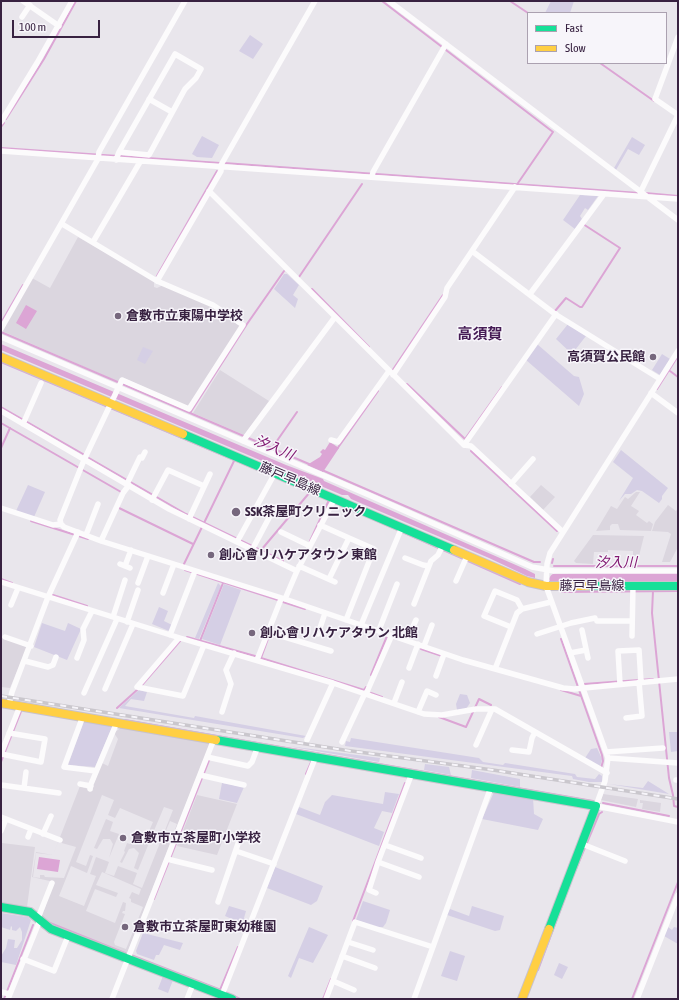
<!DOCTYPE html>
<html>
<head>
<meta charset="utf-8">
<style>
  body { margin:0 }
  #map { position:relative; width:679px; height:1000px; overflow:hidden; background:#e9e6ec; font-family:"Asap Condensed",sans-serif }
  canvas { display:block }
  .frame { position:absolute; inset:0; border:2px solid #382241; pointer-events:none }
  .legend { position:absolute; left:527px; top:12px; width:140px; height:52px; box-sizing:border-box; background:#f7f5fa; border:1px solid #aba1b0; margin:0; padding:5px 7px; list-style:none; font-size:12px; color:#382241 }
  .legend li { display:flex; align-items:center; gap:8px; height:20px }
  .legend b { width:20px; border:1px solid #aba1b0 }
  .scale { position:absolute; left:12px; top:20px; width:88px; height:18px; box-sizing:border-box; border:2px solid #382241; border-top:0; padding-left:5px; font-size:12px; line-height:14px; white-space:nowrap; color:#382241; -webkit-text-stroke:3px #f7f5fa; paint-order:stroke }
</style>
</head>
<body>
<div id="map">
<canvas width="679" height="1000"></canvas>
<div class="frame"></div>
<ul class="legend">
<li><b style="height:5px;background:#16e098"></b>Fast</li>
<li><b style="height:5px;background:#ffcf43"></b>Slow</li>
</ul>
<div class="scale">100 m</div>
</div>
<script>
const context = document.querySelector('canvas').getContext('2d');
context.lineJoin = 'round';
function fill(path, color) {
  context.fillStyle = color;
  context.fill(path, 'evenodd');
}
function toPath(rows) {
  const path = new Path2D();
  for (const r of rows) {
    path.moveTo(r[0], r[1]);
    for (let i = 2; i < r.length; i += 2) path.lineTo(r[i], r[i + 1]);
  }
  return path;
}
function trace(path, color, width, dash) {
  context.strokeStyle = color;
  context.lineWidth = width;
  context.lineCap = dash ? 'butt' : 'round';
  context.setLineDash(dash || []);
  context.stroke(path);
}
function write(font, color, halo, rows, align = 'center') {
  context.font = font + ' "Asap Condensed","Noto Sans JP",sans-serif';
  context.lineWidth = 3;
  context.setLineDash([]);
  context.textBaseline = 'middle';
  context.strokeStyle = halo;
  context.fillStyle = color;
  for (const [text, x, y, turn = 0] of rows) {
    context.save();
    context.translate(x, y);
    context.rotate((+turn || 0) * Math.PI / 180);
    context.textAlign = isNaN(turn) ? turn : align;
    if (halo) context.strokeText(text, 0, 0);
    context.fillText(text, 0, 0);
    context.restore();
  }
}
fill(toPath([
  [78,237,154,281,154,287,157,288,163,285,212,306,240,326,190,405,187,407,122,377,119,382,2,331,32,278,50,288],
  [220,370,269,401,244,435,193,413],
  [541,485,555,497,543,510,530,497],
  [636,492,640,492,631,506,639,511,636,515,647,523,649,521,653,524,651,531,620,530,618,524,612,524,610,526,610,530,596,531,611,506,617,509,625,497,628,499],
  [668,505,676,511,678,508,678,547,670,562,662,562,671,534,668,532,652,531,655,522],
  [593,535,644,536,639,556,633,556,633,551,608,550,608,552,594,552,593,564,576,563,574,561],
  [1,637,27,647,10,688,1,687],
  [123,726,210,743,127,953,50,923,42,916,54,882,32,877,36,852,53,855,80,786,93,791,93,785,102,763,108,766,118,739,114,733],
  [102,795,114,800,108,815,115,818,120,808,153,822,149,831,153,833,164,807,173,810,142,888,133,884,137,873,118,866,114,876,105,873,109,862,96,857,90,874,96,876,84,906,59,896,71,866,87,873,93,856,90,855,86,866,76,862],
  [170,821,177,824,171,840,168,839,167,842,162,840],
  [58,842,76,847,64,878,45,877,44,875,40,875,40,878,33,877,36,853,53,855],
  [102,872,141,889,139,895,132,892,129,898,131,899,131,902,143,907,126,949,115,945,114,942,125,914,122,913,123,911,125,911,126,903,123,902,115,923,86,911,95,889,116,897,118,893,96,885],
  [603,794,638,799,636,807,601,800],
  [197,795,237,804,217,855,177,846],
  [640,800,661,803,660,812,642,809,643,803,640,803],
  [106,819,113,822,110,831,119,834,109,858,113,844,110,839,103,839,97,849,94,848],
  [146,836,151,838,138,870,134,868,139,853,134,848,129,849,122,863,120,862,125,852,124,851,127,843,130,844,133,838,144,843],
  [2,843,35,847,27,907,1,904]
]), '#dbd6df');
fill(toPath([
  [551,1,574,1,570,13,545,13],
  [250,35,263,44,253,59,239,51],
  [202,136,219,145,212,158,197,157,192,154],
  [632,137,645,145,639,155,628,149,616,170,614,168],
  [580,195,598,196,588,210,585,208,580,216,582,219,575,229,563,220],
  [284,274,287,274,299,285,293,295,298,299,295,308,274,289],
  [568,324,586,336,572,354,556,339],
  [537,344,574,376,579,377,584,394,579,406,526,360],
  [143,347,153,351,145,364,137,360],
  [662,354,670,359,660,375,652,370],
  [621,450,668,488,662,496,662,499,659,503,642,491,637,490,631,494,625,494,619,501,633,478,613,462],
  [28,485,45,492,34,517,16,511],
  [568,573,678,573,678,576,562,577,562,575,568,575],
  [218,583,221,586,199,639,195,638],
  [224,584,241,590,220,645,202,639],
  [159,607,168,611,164,621,172,625,169,631,152,624],
  [42,623,65,631,68,623,81,629,67,660,34,647],
  [139,690,147,692,144,701,131,699,125,706,194,718,195,716,306,736,303,738,119,708],
  [460,694,467,695,470,703,466,709,457,710,456,704],
  [84,721,113,725,95,767,68,765],
  [669,732,678,732,678,751,671,752],
  [351,738,479,758,483,762,503,765,505,763,575,774,577,777,595,779,599,774,602,776,602,782,589,782,573,779,572,776,345,746,346,741,350,742],
  [288,746,380,758,379,762],
  [597,748,602,759,600,767,585,758,591,749],
  [425,764,449,767,451,775,424,770],
  [472,770,520,779,520,787,471,778],
  [648,781,669,794,609,784,643,788],
  [222,783,244,787,237,803,219,799],
  [385,792,399,794,392,813,382,811,374,828,384,832,379,846,296,814,299,807,320,815,325,802,332,795,383,804],
  [494,792,533,798,534,814,543,819,538,830,482,819],
  [275,867,323,886,317,901,311,905,267,888],
  [363,901,390,910,386,923,383,927,376,927,356,920],
  [229,906,246,911,244,918,247,920,245,925,225,916],
  [472,906,504,916,500,930,495,931,447,915,450,909,469,916],
  [1,913,28,917,31,920,16,965,1,962,1,956,6,948,8,939,15,940,14,948,17,948,22,940,22,932,20,927,16,931,12,930,12,927,11,926,10,930,1,927],
  [309,927,328,935,313,963,299,958,291,978,288,976],
  [668,927,672,930,674,927,678,928,678,944,664,936],
  [143,933,183,943,180,950,164,945,159,955,156,955,154,960,137,954,136,951],
  [450,951,465,956,457,981,441,976],
  [559,963,568,967,562,979,554,975],
  [163,976,173,980,168,993,158,989]
]), '#d5cfe5');
fill(toPath([
  [26,305,37,311,26,329,16,323],
  [1,344,286,465,318,477,323,479,324,481,525,569,535,574,535,578,527,576,489,558,351,499,348,495,342,495,1,350],
  [330,442,339,448,323,472,307,465,320,457,322,454,320,452,323,449,325,450],
  [39,857,60,860,58,872,37,869]
]), '#dca5d5');
trace(toPath([
  [382,1,553,132,518,183],
  [510,1,528,13],
  [600,63,654,101],
  [6,119,44,59,76,1],
  [1,127,4,123],
  [1,148,220,163],
  [224,163,639,193],
  [645,193,678,196],
  [157,276,217,171],
  [299,277,362,184],
  [312,289,369,347],
  [555,311,566,298,580,307,582,307,620,248,583,224],
  [1,323,23,285],
  [1,332,309,464],
  [1,362,337,503,520,584],
  [392,371,443,295],
  [670,371,678,377],
  [407,384,465,439],
  [657,389,678,356],
  [1,407,83,454],
  [190,413,247,324,284,271],
  [1,423,121,492,121,493],
  [465,439,502,387],
  [1,448,10,428],
  [272,448,297,412],
  [337,449,378,391],
  [471,451,557,531],
  [89,458,186,514,283,561],
  [322,470,534,562,540,562],
  [117,507,193,544],
  [31,521,88,539],
  [204,523,234,461],
  [310,541,329,500],
  [262,549,310,492],
  [552,563,553,559],
  [183,566,202,527],
  [554,566,678,566],
  [185,570,278,600],
  [1,579,12,583],
  [653,591,652,613,669,778,673,795,674,806,678,807],
  [562,592,678,591],
  [53,595,87,606],
  [283,602,305,609],
  [269,636,261,658,364,690,366,687],
  [187,637,255,656],
  [561,639,602,755,603,761,601,768],
  [200,641,223,583],
  [421,649,442,656],
  [371,675,387,636],
  [584,684,653,679],
  [142,685,180,641],
  [561,690,581,696],
  [371,693,382,697],
  [117,708,137,690],
  [439,717,466,727,479,699,491,705],
  [125,720,593,801],
  [1,762,22,709],
  [306,774,312,760],
  [603,803,669,816],
  [573,876,599,814,602,812],
  [154,899,210,758],
  [353,921,405,783],
  [50,923,125,953],
  [131,955,221,990],
  [538,970,570,884],
  [220,990,238,947],
  [234,996,240,999],
  [4,999,33,925],
  [323,999,331,979],
  [632,999,678,882]
]), '#dca5d5', 2);
trace(toPath([
  [555,579,678,578]
]), '#dca5d5', 11);
const fast = toPath([
  [183,434,454,550],
  [587,586,678,586],
  [216,740,596,806,549,929],
  [1,907,30,912,51,929,232,999]
]);
const slow = toPath([
  [1,357,183,434],
  [454,550,528,582,546,586,587,586],
  [1,703,216,740],
  [522,999,549,929]
]);
trace(fast, '#c8c2cc', 10);
trace(slow, '#c8c2cc', 10);
trace(toPath([
  [23,1,59,26],
  [389,1,678,220],
  [22,17,30,5],
  [678,37,655,99,678,115],
  [149,99,172,112],
  [1,122,37,63,72,1],
  [1,151,678,199],
  [116,160,119,152,175,54,201,69,196,78,185,89,149,155,119,152],
  [372,177,373,172,446,44],
  [209,191,464,445,556,314],
  [641,191,678,115],
  [93,242,140,162],
  [472,251,555,314,660,379],
  [157,281,221,171,221,165,315,1],
  [530,294,604,194],
  [1,329,98,159,99,152,185,1],
  [1,337,369,495,532,567,554,571,678,571],
  [678,351,550,553,547,564,546,586,608,758,605,781,596,806,678,822],
  [393,375,445,297,447,288,515,187],
  [651,393,678,413],
  [1,411,169,509,297,571],
  [23,424,41,383],
  [331,440,338,442,389,371],
  [243,441,335,317],
  [464,445,471,446,563,532],
  [127,484,140,457,142,458,145,452],
  [511,484,533,459],
  [152,500,168,470,204,486],
  [1,508,53,525,61,524,64,527,101,541,285,599,463,660,563,688,574,689,678,679],
  [189,519,210,474],
  [61,524,60,520,84,460,122,380,189,409,243,325,213,305,157,281,62,224],
  [320,525,349,538,329,579],
  [281,532,310,546],
  [86,535,98,504],
  [101,541,123,493,129,485],
  [237,542,275,473],
  [252,550,270,516],
  [405,558,423,565,429,566],
  [120,564,130,568],
  [125,566,131,550],
  [299,566,335,582],
  [456,581,467,556],
  [1,582,180,638,333,683,424,714,442,715,476,709,495,709,607,773],
  [138,583,148,556],
  [163,593,174,564],
  [285,599,297,571,335,498],
  [414,604,431,561,438,555,443,545],
  [11,605,18,588],
  [113,617,125,580],
  [346,620,374,549,349,538],
  [597,621,632,621],
  [127,622,138,590],
  [361,625,402,527],
  [511,627,484,616,495,591,517,600,522,609],
  [379,630,397,584],
  [582,630,588,658],
  [268,632,331,651],
  [318,634,325,613],
  [537,634,571,623,595,618],
  [170,635,195,571],
  [632,636,633,586],
  [5,637,31,646],
  [407,640,416,620],
  [424,646,432,625],
  [570,653,586,650],
  [77,658,84,640,83,629,92,611],
  [257,660,281,599],
  [25,661,48,667,53,665,56,657],
  [409,668,418,644],
  [495,669,517,613,522,609,551,602],
  [436,676,444,654],
  [620,684,618,651,639,650,641,682],
  [137,687,183,696,204,645],
  [137,687,179,638],
  [105,689,133,624],
  [84,693,117,619],
  [366,694,392,635],
  [394,703,402,682],
  [9,704,12,692,48,597,78,532],
  [222,712,231,684,226,670,234,653],
  [418,712,427,691,436,695],
  [83,716,64,767,96,771],
  [626,718,642,716,639,682],
  [9,733,45,739,41,762,1,754,20,706],
  [307,740,333,683],
  [342,742,365,693],
  [476,745,492,709],
  [512,750,529,752,532,738,535,732],
  [606,752,663,748],
  [207,757,248,766,252,762,258,746],
  [608,758,678,763],
  [412,773,378,862,419,877],
  [200,775,244,785],
  [676,780,678,780],
  [80,784,91,786],
  [1,785,59,793],
  [24,788,26,772],
  [90,789,91,784,117,722],
  [1,817,60,840],
  [1,831,6,819],
  [43,834,51,816],
  [28,837,31,829],
  [582,844,625,861],
  [385,845,421,858],
  [236,851,274,864],
  [167,859,212,870],
  [376,893,369,890,378,862],
  [218,902,241,835],
  [38,918,52,883],
  [348,942,373,950],
  [342,956,375,968],
  [23,959,54,971,68,936],
  [333,981,354,990],
  [1,992,10,994],
  [222,995,316,756],
  [8,999,40,920],
  [112,999,214,739],
  [187,999,193,984],
  [326,999,355,922,433,947],
  [414,999,491,787],
  [637,999,678,895]
]), '#fcfbfc', 5.5);
trace(fast, '#16e098', 8);
trace(slow, '#ffcf43', 8);
const rail = toPath([
  [1,696,344,750,493,770,678,799]
]);
trace(rail, '#cac7cd', 3.5);
trace(rail, '#f7f5fa', 2, [6]);
for (const [x, y, r, color] of [
  [118,316,4,"#76677d"],
  [653,357,4,"#76677d"],
  [236,512,5,"#76677d"],
  [211,555,4,"#76677d"],
  [252,633,4,"#76677d"],
  [123,838,4,"#76677d"],
  [125,927,4,"#76677d"]
]) {
  const dot = new Path2D();
  dot.arc(x, y, r, 0, 2 * Math.PI);
  context.fillStyle = color;
  context.fill(dot);
  trace(dot, '#f7f5fa', 1.5);
}
write('bold 13px', '#382241', '#f7f5fa', [
  ["倉敷市立東陽中学校",126,316],
  ["高須賀公民館",645,357,"right"],
  ["SSK茶屋町クリニック",245,512],
  ["創心會リハケアタウン 東館",219,555],
  ["創心會リハケアタウン 北館",260,633],
  ["倉敷市立茶屋町小学校",131,838],
  ["倉敷市立茶屋町東幼稚園",133,927]
], 'left');
write('13px', '#382241', '#f7f5fa', [
  ["藤戸早島線",290,479,23],
  ["藤戸早島線",592,586]
]);
write('italic 14px', '#811871', '#f7f5fa', [
  ["汐入川",274,448,23],
  ["汐入川",616,563]
]);
write('bold 15px', '#461c55', '#f7f5fa', [
  ["高須賀",480,334]
]);
</script>
</body>
</html>
